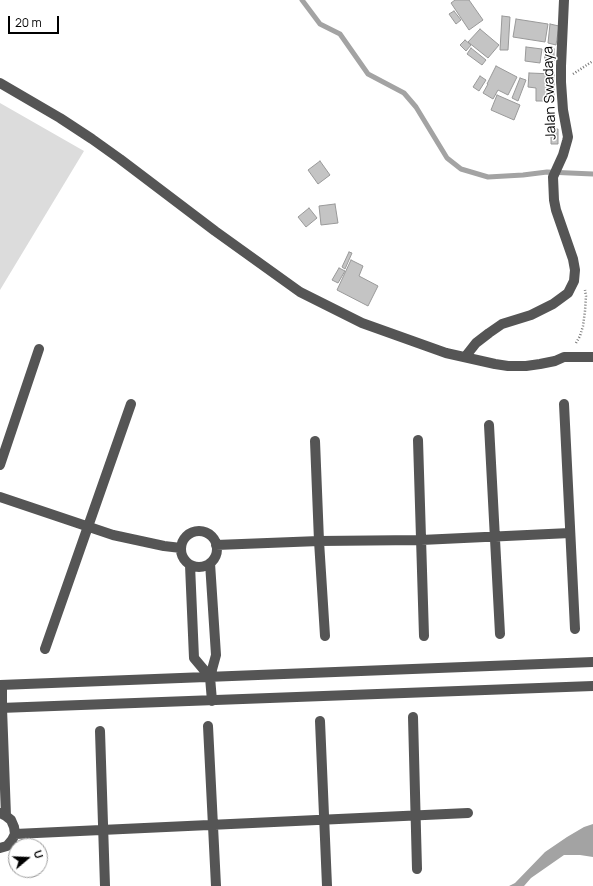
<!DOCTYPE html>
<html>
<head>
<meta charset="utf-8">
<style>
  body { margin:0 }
  #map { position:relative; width:593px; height:886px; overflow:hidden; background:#fff; font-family:Manrope,sans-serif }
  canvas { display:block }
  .north { position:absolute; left:8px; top:838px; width:40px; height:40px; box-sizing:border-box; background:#fff; border:1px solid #999; border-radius:50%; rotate:71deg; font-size:11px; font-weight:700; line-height:16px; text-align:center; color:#000 }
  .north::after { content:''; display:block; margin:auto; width:14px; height:18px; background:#000; clip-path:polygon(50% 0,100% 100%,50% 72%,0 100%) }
  .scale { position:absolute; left:8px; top:16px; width:51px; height:18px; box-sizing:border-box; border:2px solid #000; border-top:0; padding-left:5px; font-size:12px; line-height:14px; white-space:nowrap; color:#000; -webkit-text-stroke:3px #fff; paint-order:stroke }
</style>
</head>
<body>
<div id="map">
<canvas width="593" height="886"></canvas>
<div class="north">U</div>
<div class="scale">20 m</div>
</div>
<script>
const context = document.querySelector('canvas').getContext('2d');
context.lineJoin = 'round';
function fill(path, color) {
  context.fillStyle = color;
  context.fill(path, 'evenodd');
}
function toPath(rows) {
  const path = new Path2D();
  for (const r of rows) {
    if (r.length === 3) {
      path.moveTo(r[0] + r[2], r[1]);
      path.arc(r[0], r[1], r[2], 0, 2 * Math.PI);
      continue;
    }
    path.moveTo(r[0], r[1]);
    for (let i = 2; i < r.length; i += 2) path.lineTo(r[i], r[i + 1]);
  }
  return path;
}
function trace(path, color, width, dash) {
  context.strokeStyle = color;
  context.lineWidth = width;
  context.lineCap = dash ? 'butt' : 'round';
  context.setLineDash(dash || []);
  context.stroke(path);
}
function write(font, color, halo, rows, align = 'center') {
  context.font = font + ' Manrope,sans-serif';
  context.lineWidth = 3;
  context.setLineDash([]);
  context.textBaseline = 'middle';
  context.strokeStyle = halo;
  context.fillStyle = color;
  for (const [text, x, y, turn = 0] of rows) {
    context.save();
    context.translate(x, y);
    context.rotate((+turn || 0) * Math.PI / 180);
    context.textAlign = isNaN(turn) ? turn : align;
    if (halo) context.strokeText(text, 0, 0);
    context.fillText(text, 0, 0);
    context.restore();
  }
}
fill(toPath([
  [0,103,84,151,0,290]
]), '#dcdcdc');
fill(toPath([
  [593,824,593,857,580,855,564,855,531,878,524,886,509,886,515,883,545,852,567,837,584,827]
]), '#a3a3a3');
trace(toPath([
  [302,0,320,24,340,34,368,74,404,93,416,107,447,158,461,169,488,177,523,175,547,172,593,174]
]), '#a3a3a3', 5);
const building = toPath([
  [455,0,469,0,483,20,469,30,451,3,455,0],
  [454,11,461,20,456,24,449,14,454,11],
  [502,16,510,17,508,50,500,50,502,16],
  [516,19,548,24,545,42,513,37,516,19],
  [550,24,559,26,556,45,548,43,550,24],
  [480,29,499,45,488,58,468,42,480,29],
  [465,40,471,45,466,51,460,45,465,40],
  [526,47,542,49,540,63,525,61,526,47],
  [471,48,486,60,482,65,467,54,471,48],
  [554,49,554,61,545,61,544,50,554,49],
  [496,66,517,77,508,95,498,90,493,99,483,93,488,84,487,84,496,66],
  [529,73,554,74,554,101,536,101,536,88,528,87,529,73],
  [480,76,486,80,479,91,473,87,480,76],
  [520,78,526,80,518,101,512,98,520,78],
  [497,95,520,105,514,120,491,110,497,95],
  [551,129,558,129,558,144,551,144,551,129],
  [320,161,330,175,318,184,308,170,320,161],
  [335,204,338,223,321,225,319,206,335,204],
  [309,208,317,218,306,227,298,217,309,208],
  [349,252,352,253,345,269,342,267,349,252],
  [351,260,363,266,359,276,378,286,368,306,337,290,351,260],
  [339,268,345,271,338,283,332,280,339,268]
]);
fill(building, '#c4c4c4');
trace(building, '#999', 1);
trace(toPath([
  [573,74,593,61],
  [576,343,580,336,583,326,585,311,586,296,585,290]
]), '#777', 2.5, [1, 2]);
trace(toPath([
  [0,83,60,118,92,139,120,159,215,231,300,292,362,323,446,353,495,364,508,366,526,366,540,364,555,361,564,357,593,357],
  [465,357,476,343,489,333,502,324,531,315,553,304,568,293,574,281,575,270,573,259,556,210,554,200,553,177,563,155,567,141,568,137,563,110,561,82,561,66,564,0],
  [564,404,575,629],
  [489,425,500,634],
  [418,440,424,636],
  [315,441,319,541,325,636],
  [0,465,39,349],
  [0,497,113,535,164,546,181,548],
  [199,549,18],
  [216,545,319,541,421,540,570,533],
  [210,563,216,655,210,677,212,701],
  [190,565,194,658,210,677],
  [45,649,131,404],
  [0,685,593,662],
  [2,685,2,708,6,816],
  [0,708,593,686],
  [413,717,417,869],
  [320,721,327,886],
  [208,726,216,886],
  [100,731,105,886],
  [0,813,6,816,11,820,14,827,15,834,12,840,7,846,0,848],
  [15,834,468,813]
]), '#555', 10);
write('14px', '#000', '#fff', [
  ["Jalan Swadaya",550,93,-92]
]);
</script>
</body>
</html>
